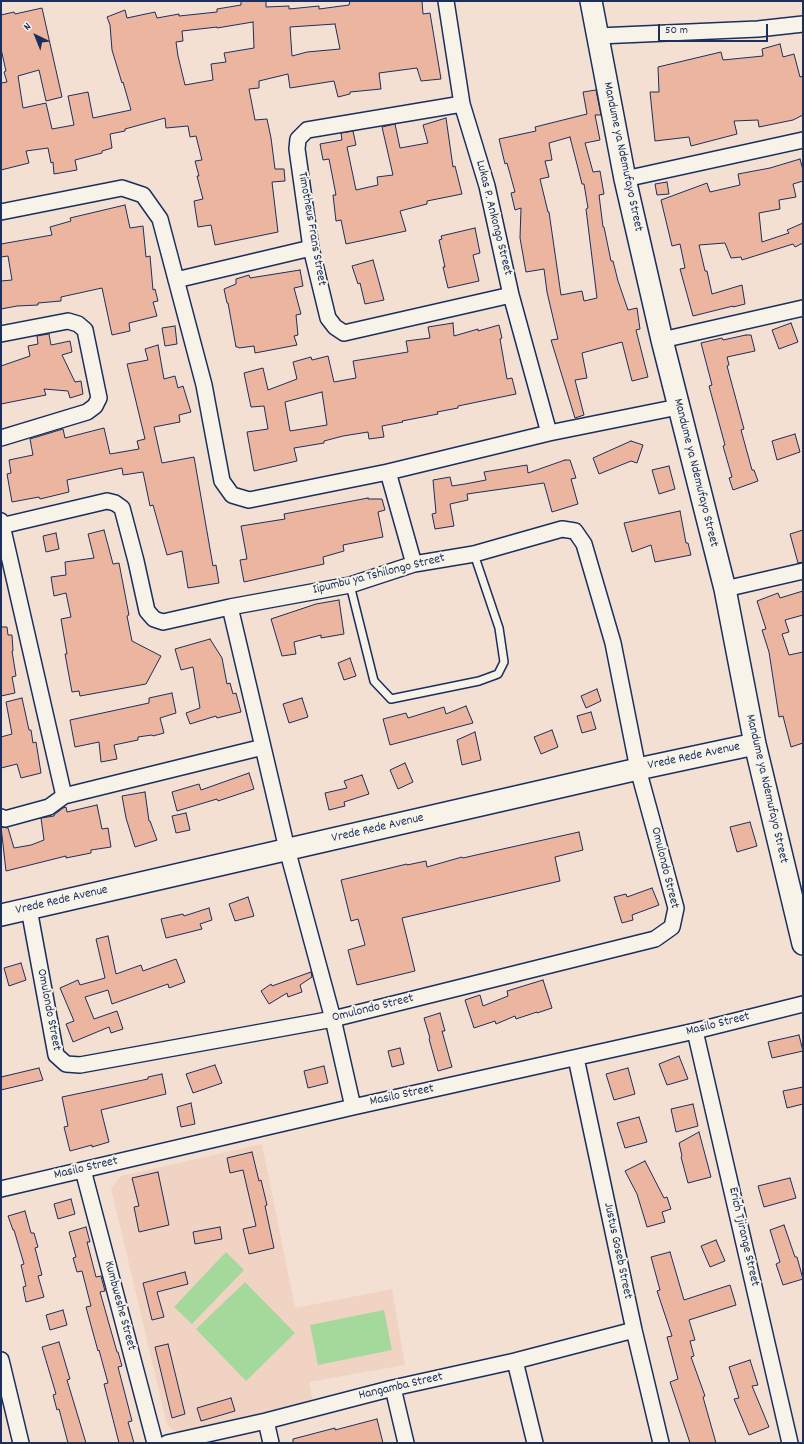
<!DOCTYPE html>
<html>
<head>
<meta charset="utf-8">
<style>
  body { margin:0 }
  #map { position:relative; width:804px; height:1444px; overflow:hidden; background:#f3e0d2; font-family:Dekko,sans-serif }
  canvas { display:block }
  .frame { position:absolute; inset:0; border:2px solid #1b2f5e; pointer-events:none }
  .north { position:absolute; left:16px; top:16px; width:40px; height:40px; -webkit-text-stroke:3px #f7f3e8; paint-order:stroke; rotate:317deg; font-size:11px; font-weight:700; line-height:16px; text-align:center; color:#1b2f5e }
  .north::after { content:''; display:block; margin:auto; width:14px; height:18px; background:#1b2f5e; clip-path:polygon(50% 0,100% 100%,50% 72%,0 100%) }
  .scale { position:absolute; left:658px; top:24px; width:110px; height:18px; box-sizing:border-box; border:2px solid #1b2f5e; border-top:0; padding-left:5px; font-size:12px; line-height:14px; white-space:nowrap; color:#1b2f5e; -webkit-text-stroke:3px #f7f3e8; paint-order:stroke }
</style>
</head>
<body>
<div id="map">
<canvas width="804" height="1444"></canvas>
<div class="frame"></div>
<div class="north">N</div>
<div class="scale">50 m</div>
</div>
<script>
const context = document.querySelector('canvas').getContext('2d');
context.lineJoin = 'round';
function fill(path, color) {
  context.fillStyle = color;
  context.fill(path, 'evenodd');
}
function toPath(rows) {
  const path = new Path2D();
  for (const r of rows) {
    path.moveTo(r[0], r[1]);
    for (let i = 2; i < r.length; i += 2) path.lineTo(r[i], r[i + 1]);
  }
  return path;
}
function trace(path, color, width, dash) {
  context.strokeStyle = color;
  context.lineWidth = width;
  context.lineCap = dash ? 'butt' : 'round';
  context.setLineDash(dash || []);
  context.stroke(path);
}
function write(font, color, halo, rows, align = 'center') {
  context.font = font + ' Dekko,sans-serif';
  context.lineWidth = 4;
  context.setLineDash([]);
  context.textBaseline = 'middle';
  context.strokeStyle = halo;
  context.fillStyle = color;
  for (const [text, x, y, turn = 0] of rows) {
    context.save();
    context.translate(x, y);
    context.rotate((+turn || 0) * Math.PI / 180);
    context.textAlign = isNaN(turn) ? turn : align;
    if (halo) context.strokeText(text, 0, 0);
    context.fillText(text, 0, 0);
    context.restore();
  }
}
fill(toPath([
  [262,1144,295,1308,392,1289,405,1365,309,1382,313,1403,181,1435,167,1425,111,1188,121,1176]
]), '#f1d3c3');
fill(toPath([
  [226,1252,244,1270,192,1324,174,1307],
  [245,1282,295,1333,246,1381,196,1329],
  [384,1310,392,1350,318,1365,310,1325]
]), '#a5d99c');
const building = toPath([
  [241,1,266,1,266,7,289,6,289,9,319,6,319,9,349,5,350,1,422,1,423,14,430,13,441,79,421,81,417,68,379,73,381,89,350,92,350,94,338,97,334,81,290,88,288,74,259,81,259,88,249,89,255,120,267,119,271,138,275,169,284,169,285,181,272,182,278,232,239,240,215,245,211,225,198,227,194,201,203,199,197,176,199,176,195,161,202,160,196,136,190,137,188,126,166,128,165,118,125,129,125,131,110,134,112,148,102,151,102,153,75,160,77,170,54,174,53,162,51,163,48,148,26,151,29,163,1,170,1,83,7,82,4,72,6,71,1,49,1,15,14,12,15,14,42,8,62,97,46,101,39,70,18,76,23,108,46,103,52,129,74,125,68,96,88,92,93,118,131,110,123,82,122,83,112,50,110,25,107,17,125,10,127,18,155,12,157,18,179,14,179,16,217,12,217,9,241,5,241,1],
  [253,22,254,48,224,53,226,62,211,64,213,80,185,85,178,56,176,42,183,41,182,31,217,27,217,28,253,22],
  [335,24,340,49,307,52,292,56,290,27,335,24],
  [780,44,783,57,794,54,800,77,803,76,803,115,793,120,759,127,758,120,734,121,737,134,691,146,689,137,655,141,650,92,659,92,658,67,721,52,723,60,763,56,762,49,780,44],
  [596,90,601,115,595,115,600,140,585,143,593,172,600,171,604,194,599,195,603,227,604,227,611,261,613,261,618,281,628,310,637,308,640,329,636,330,648,377,632,381,622,342,582,353,587,378,575,380,584,415,575,418,551,340,558,339,547,292,544,269,526,272,520,238,521,208,515,210,511,193,515,192,507,163,505,164,499,139,536,131,535,127,587,114,583,92,596,90],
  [570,137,582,184,584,184,588,208,586,209,597,298,584,301,582,291,561,295,549,212,548,212,540,179,549,177,545,161,552,160,549,143,570,137],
  [446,118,453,167,455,166,462,194,427,201,427,204,400,211,406,231,346,244,341,220,336,221,333,195,336,195,329,159,323,160,320,144,342,140,341,133,353,131,356,145,347,147,356,190,378,185,377,177,393,175,382,127,395,124,400,148,428,143,423,125,446,118],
  [800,159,803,170,803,181,793,184,796,197,779,200,780,209,759,213,762,242,789,233,787,230,803,223,803,243,795,247,793,244,742,260,741,257,731,258,725,243,699,245,705,271,707,271,712,294,742,285,745,304,733,307,733,306,693,316,680,269,685,268,680,244,672,246,661,200,707,183,710,192,740,185,738,174,770,168,800,159],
  [667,182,669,194,657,195,655,184,667,182],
  [125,205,130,228,143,226,146,257,150,256,153,290,155,289,158,301,153,302,157,316,129,323,130,331,112,335,102,288,61,297,61,301,38,303,38,305,17,306,1,309,1,281,12,280,8,256,1,257,1,244,52,235,50,227,71,221,70,218,125,205],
  [475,228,480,253,473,255,479,281,448,288,443,267,445,267,439,240,442,239,441,236,475,228],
  [373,260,384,300,365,304,360,283,358,284,352,266,373,260],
  [300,270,303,286,294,288,301,314,296,315,298,335,294,336,297,345,255,353,254,346,239,348,238,347,236,347,228,303,227,303,224,289,236,284,236,279,249,275,250,278,300,270],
  [453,323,454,336,478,329,478,331,499,325,502,338,500,339,507,379,512,378,516,394,458,406,458,408,437,412,438,414,402,421,403,422,382,426,384,437,369,439,368,432,343,436,324,441,324,443,294,448,297,461,254,471,247,432,268,429,264,406,251,407,244,373,263,368,268,390,297,379,293,362,311,357,312,360,328,356,334,382,356,378,353,361,408,352,406,341,430,338,428,327,453,323],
  [322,392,327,425,290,431,285,402,322,392],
  [791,323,798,342,779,349,772,330,791,323],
  [175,326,177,344,165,346,162,328,175,326],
  [49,334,51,345,70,341,72,352,62,355,75,382,81,381,83,394,70,398,68,391,44,389,46,395,1,404,1,366,30,356,28,346,38,344,37,336,49,334],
  [746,335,751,335,755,351,727,357,729,365,727,366,744,429,741,430,752,470,754,470,758,481,733,490,729,478,732,477,723,446,725,445,709,386,712,385,701,343,722,338,723,340,746,335],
  [158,345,164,379,175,376,178,388,183,386,191,412,179,415,180,422,154,427,162,463,194,457,213,566,216,565,219,583,188,588,182,551,167,555,153,505,150,506,143,472,123,475,122,468,67,480,69,492,40,499,39,497,12,502,7,474,11,473,9,460,33,455,30,439,63,429,65,438,104,428,110,454,139,449,137,441,145,439,127,364,148,360,145,349,158,345],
  [795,434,800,452,777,460,772,441,795,434],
  [631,441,643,445,637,463,631,461,599,474,593,458,631,441],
  [565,460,570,460,576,478,571,479,578,504,552,512,544,483,467,494,468,500,450,504,454,526,435,529,432,514,436,513,433,480,450,477,452,486,465,484,486,480,484,472,527,465,528,473,565,460],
  [669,466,675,489,659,494,652,470,669,466],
  [368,498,368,499,382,499,385,510,378,512,383,537,343,545,344,551,323,557,324,564,244,582,240,560,247,559,241,526,285,519,284,514,368,498],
  [680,511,686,543,688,543,691,555,655,562,651,545,632,552,624,523,680,511],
  [104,530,113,564,119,563,129,615,127,616,132,641,161,656,146,684,80,696,79,691,72,692,65,654,67,654,61,619,71,617,66,593,54,596,51,577,66,575,65,562,94,558,88,534,104,530],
  [803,530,803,562,798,563,790,534,803,530],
  [56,533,59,549,46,552,43,536,56,533],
  [803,591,803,615,785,620,789,632,782,634,789,655,803,652,803,743,791,747,783,716,779,717,769,652,762,630,766,629,757,601,778,593,780,598,803,591],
  [339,600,344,634,321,638,321,635,294,642,296,654,282,656,271,619,316,604,339,600],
  [1,627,7,627,8,635,12,635,13,651,12,651,16,676,12,677,15,693,1,696,1,627],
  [210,639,222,658,227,684,230,683,233,694,236,693,241,712,217,718,216,716,190,724,186,713,200,708,193,667,181,670,175,649,210,639],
  [350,658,356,676,344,680,338,663,350,658],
  [597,689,601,701,586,708,581,696,597,689],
  [172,693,176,713,160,718,164,733,153,736,152,735,138,737,138,740,114,745,117,759,101,762,99,742,75,747,70,720,149,703,149,698,172,693],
  [22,698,29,730,31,730,33,743,36,742,41,773,21,778,17,764,1,768,1,737,12,734,6,702,22,698],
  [302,698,308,717,289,723,283,704,302,698],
  [466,706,473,723,390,745,383,719,406,713,408,718,444,707,446,714,466,706],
  [591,712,596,729,582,733,577,716,591,712],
  [552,730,558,747,541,754,534,737,552,730],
  [475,732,481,760,462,765,457,740,475,732],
  [405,763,413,782,398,789,390,770,405,763],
  [249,773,254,789,218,801,217,799,177,811,172,792,199,784,201,790,249,773],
  [362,775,369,794,344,802,345,806,329,810,325,793,347,788,344,781,362,775],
  [145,792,149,821,150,821,157,840,135,847,126,818,122,796,145,792],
  [97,805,102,829,108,828,111,847,91,850,91,853,66,858,66,856,6,871,1,827,8,828,14,848,31,845,44,840,41,818,54,816,54,815,63,808,66,807,67,812,97,805],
  [186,813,190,830,176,833,172,816,186,813],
  [750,822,757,846,737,852,730,827,750,822],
  [579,832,583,850,555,857,560,881,402,918,415,971,357,985,348,950,365,945,358,919,351,921,341,880,407,864,407,865,426,861,427,867,462,857,463,858,476,855,579,832],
  [652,888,659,905,632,915,633,920,622,923,614,897,626,894,627,897,652,888],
  [248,897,254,916,235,921,229,904,248,897],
  [209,908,212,920,200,924,202,929,166,938,161,919,183,914,184,916,209,908],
  [108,936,116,974,141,965,143,971,176,959,185,982,169,988,168,984,112,1004,108,990,85,997,94,1019,117,1011,123,1029,111,1033,109,1027,73,1042,66,1024,74,1021,60,988,78,980,80,985,105,978,96,939,108,936],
  [21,963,26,980,9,986,4,968,21,963],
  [311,972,312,977,300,985,302,992,288,997,287,993,269,1004,261,991,271,984,272,986,311,972],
  [543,980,552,1008,537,1013,537,1012,516,1019,515,1016,496,1024,495,1021,474,1028,465,1000,480,995,483,1006,508,996,507,991,543,980],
  [440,1013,445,1031,442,1031,452,1067,438,1071,429,1039,430,1038,424,1018,440,1013],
  [799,1035,803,1051,772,1058,768,1042,799,1035],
  [400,1048,404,1064,392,1067,388,1051,400,1048],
  [679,1056,688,1079,667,1085,659,1064,679,1056],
  [215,1065,222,1083,193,1093,186,1074,215,1065],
  [324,1066,328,1083,308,1088,304,1071,324,1066],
  [39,1068,43,1080,1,1090,1,1077,39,1068],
  [628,1068,635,1094,614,1100,606,1074,628,1068],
  [162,1074,166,1094,101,1110,109,1142,92,1147,92,1145,70,1151,64,1127,68,1126,62,1097,148,1079,148,1077,162,1074],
  [803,1087,803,1104,787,1108,783,1091,803,1087],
  [191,1103,195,1124,181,1127,177,1107,191,1103],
  [693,1104,698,1126,676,1132,671,1109,693,1104],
  [639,1117,647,1142,625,1148,617,1123,639,1117],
  [699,1132,711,1177,688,1183,681,1157,682,1156,679,1143,699,1132],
  [252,1152,259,1181,261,1180,267,1205,265,1206,274,1248,249,1254,243,1229,256,1226,243,1170,230,1173,227,1158,252,1152],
  [645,1161,664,1198,667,1197,671,1209,662,1212,665,1222,647,1227,637,1194,625,1171,645,1161],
  [158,1172,169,1225,139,1232,134,1207,139,1206,132,1178,158,1172],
  [790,1178,796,1198,764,1207,758,1186,790,1178],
  [71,1199,75,1214,58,1219,54,1204,71,1199],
  [25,1211,31,1233,34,1233,38,1247,35,1248,42,1275,38,1276,44,1297,26,1302,23,1287,26,1286,21,1265,24,1264,14,1230,13,1230,8,1216,25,1211],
  [784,1225,795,1257,797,1257,803,1279,783,1285,776,1264,780,1262,770,1230,784,1225],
  [86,1227,90,1242,87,1242,96,1277,101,1276,105,1291,100,1292,117,1352,118,1352,122,1366,118,1367,132,1421,128,1422,134,1443,119,1443,104,1384,108,1383,99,1350,98,1351,86,1307,91,1306,82,1271,77,1272,73,1258,76,1257,69,1232,86,1227],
  [220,1227,222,1239,195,1244,193,1232,220,1227],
  [716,1240,725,1261,710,1267,701,1246,716,1240],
  [670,1252,684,1300,730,1285,736,1305,689,1320,695,1340,690,1341,694,1356,691,1357,705,1396,703,1397,716,1443,690,1443,670,1382,678,1379,667,1337,672,1336,657,1291,660,1290,651,1257,670,1252],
  [185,1272,188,1284,157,1292,164,1317,152,1320,143,1283,185,1272],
  [63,1310,67,1325,50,1330,46,1315,63,1310],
  [59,1342,70,1379,67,1380,86,1443,68,1443,59,1409,57,1410,53,1395,56,1394,42,1347,59,1342],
  [168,1344,185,1414,172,1418,155,1347,168,1344],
  [750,1360,758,1385,752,1386,769,1427,749,1435,734,1399,739,1398,729,1367,750,1360],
  [231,1398,235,1411,201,1421,197,1408,231,1398],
  [377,1419,383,1443,293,1443,293,1439,335,1428,335,1430,377,1419]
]);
fill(building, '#ebb59f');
trace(building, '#1b2f5e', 1);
const lane = toPath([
  [350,585,374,681,391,699,479,681,498,674,504,662,499,628,474,554]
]);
const street = toPath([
  [446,1,462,104,487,186,511,295,549,433],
  [598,36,758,29,803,24],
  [462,104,307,130,298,139,297,149,311,248,328,318,335,327,344,333,511,295],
  [625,179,803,140],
  [1,212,122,188,143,195,160,219,204,385,222,481,232,495,249,500,388,472,549,433,678,407],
  [176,280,311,248],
  [1,334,68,321,78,324,85,330,99,398,95,406,87,412,1,438],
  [662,340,803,308],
  [388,472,414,564],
  [1,521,64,796],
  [1,526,107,501,115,503,122,508,136,561,147,611,154,619,163,622,230,607,350,585,414,564,474,554,562,529,575,531,584,544,613,643,638,769,676,908,672,927,655,939,333,1019,80,1065,66,1064,56,1055,29,909],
  [725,589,803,571],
  [230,607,287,849,333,1019,353,1107],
  [1,817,5,819,49,807,64,796,263,747],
  [695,1031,790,1443],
  [576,1058,634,1330,661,1443],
  [83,1170,155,1443],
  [1,1189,353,1107,695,1031,803,1004],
  [1,1360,21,1443],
  [515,1361,535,1443],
  [393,1388,406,1443],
  [266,1421,271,1443],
  [167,1443,266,1421,393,1388,515,1361,634,1330]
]);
const secondary = toPath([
  [591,1,625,179,662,340,725,589,755,744,803,944],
  [1,915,638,769,755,744]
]);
trace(lane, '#1b2f5e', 10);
trace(street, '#1b2f5e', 18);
trace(secondary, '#1b2f5e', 24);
trace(lane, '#f7f3e8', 7);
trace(street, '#f7f3e8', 15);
trace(secondary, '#f7f3e8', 21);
write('13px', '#1b2f5e', '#f7f3e8', [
  ["Mandume ya Ndemufayo Street",622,157,78],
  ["Lukas P. Ankongo Street",493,218,76],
  ["Timotheus Frans Street",311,229,80],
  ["Mandume ya Ndemufayo Street",695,473,76],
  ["Iipumbu ya Tshilongo Street",379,575,-14],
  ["Vrede Rede Avenue",694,757,-12],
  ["Mandume ya Ndemufayo Street",766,789,77],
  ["Vrede Rede Avenue",378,829,-13],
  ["Omulondo Street",664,868,76],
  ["Vrede Rede Avenue",62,901,-13],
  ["Omulondo Street",373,1009,-14],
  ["Omulondo Street",48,1010,79],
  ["Masilo Street",718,1025,-14],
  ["Masilo Street",402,1096,-12],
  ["Masilo Street",86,1169,-13],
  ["Erich Tjirange Street",743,1237,77],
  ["Justus Goseb Street",617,1251,78],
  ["Kumbweshe Street",119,1306,75],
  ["Hangamba Street",401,1387,-13]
]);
</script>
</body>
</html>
